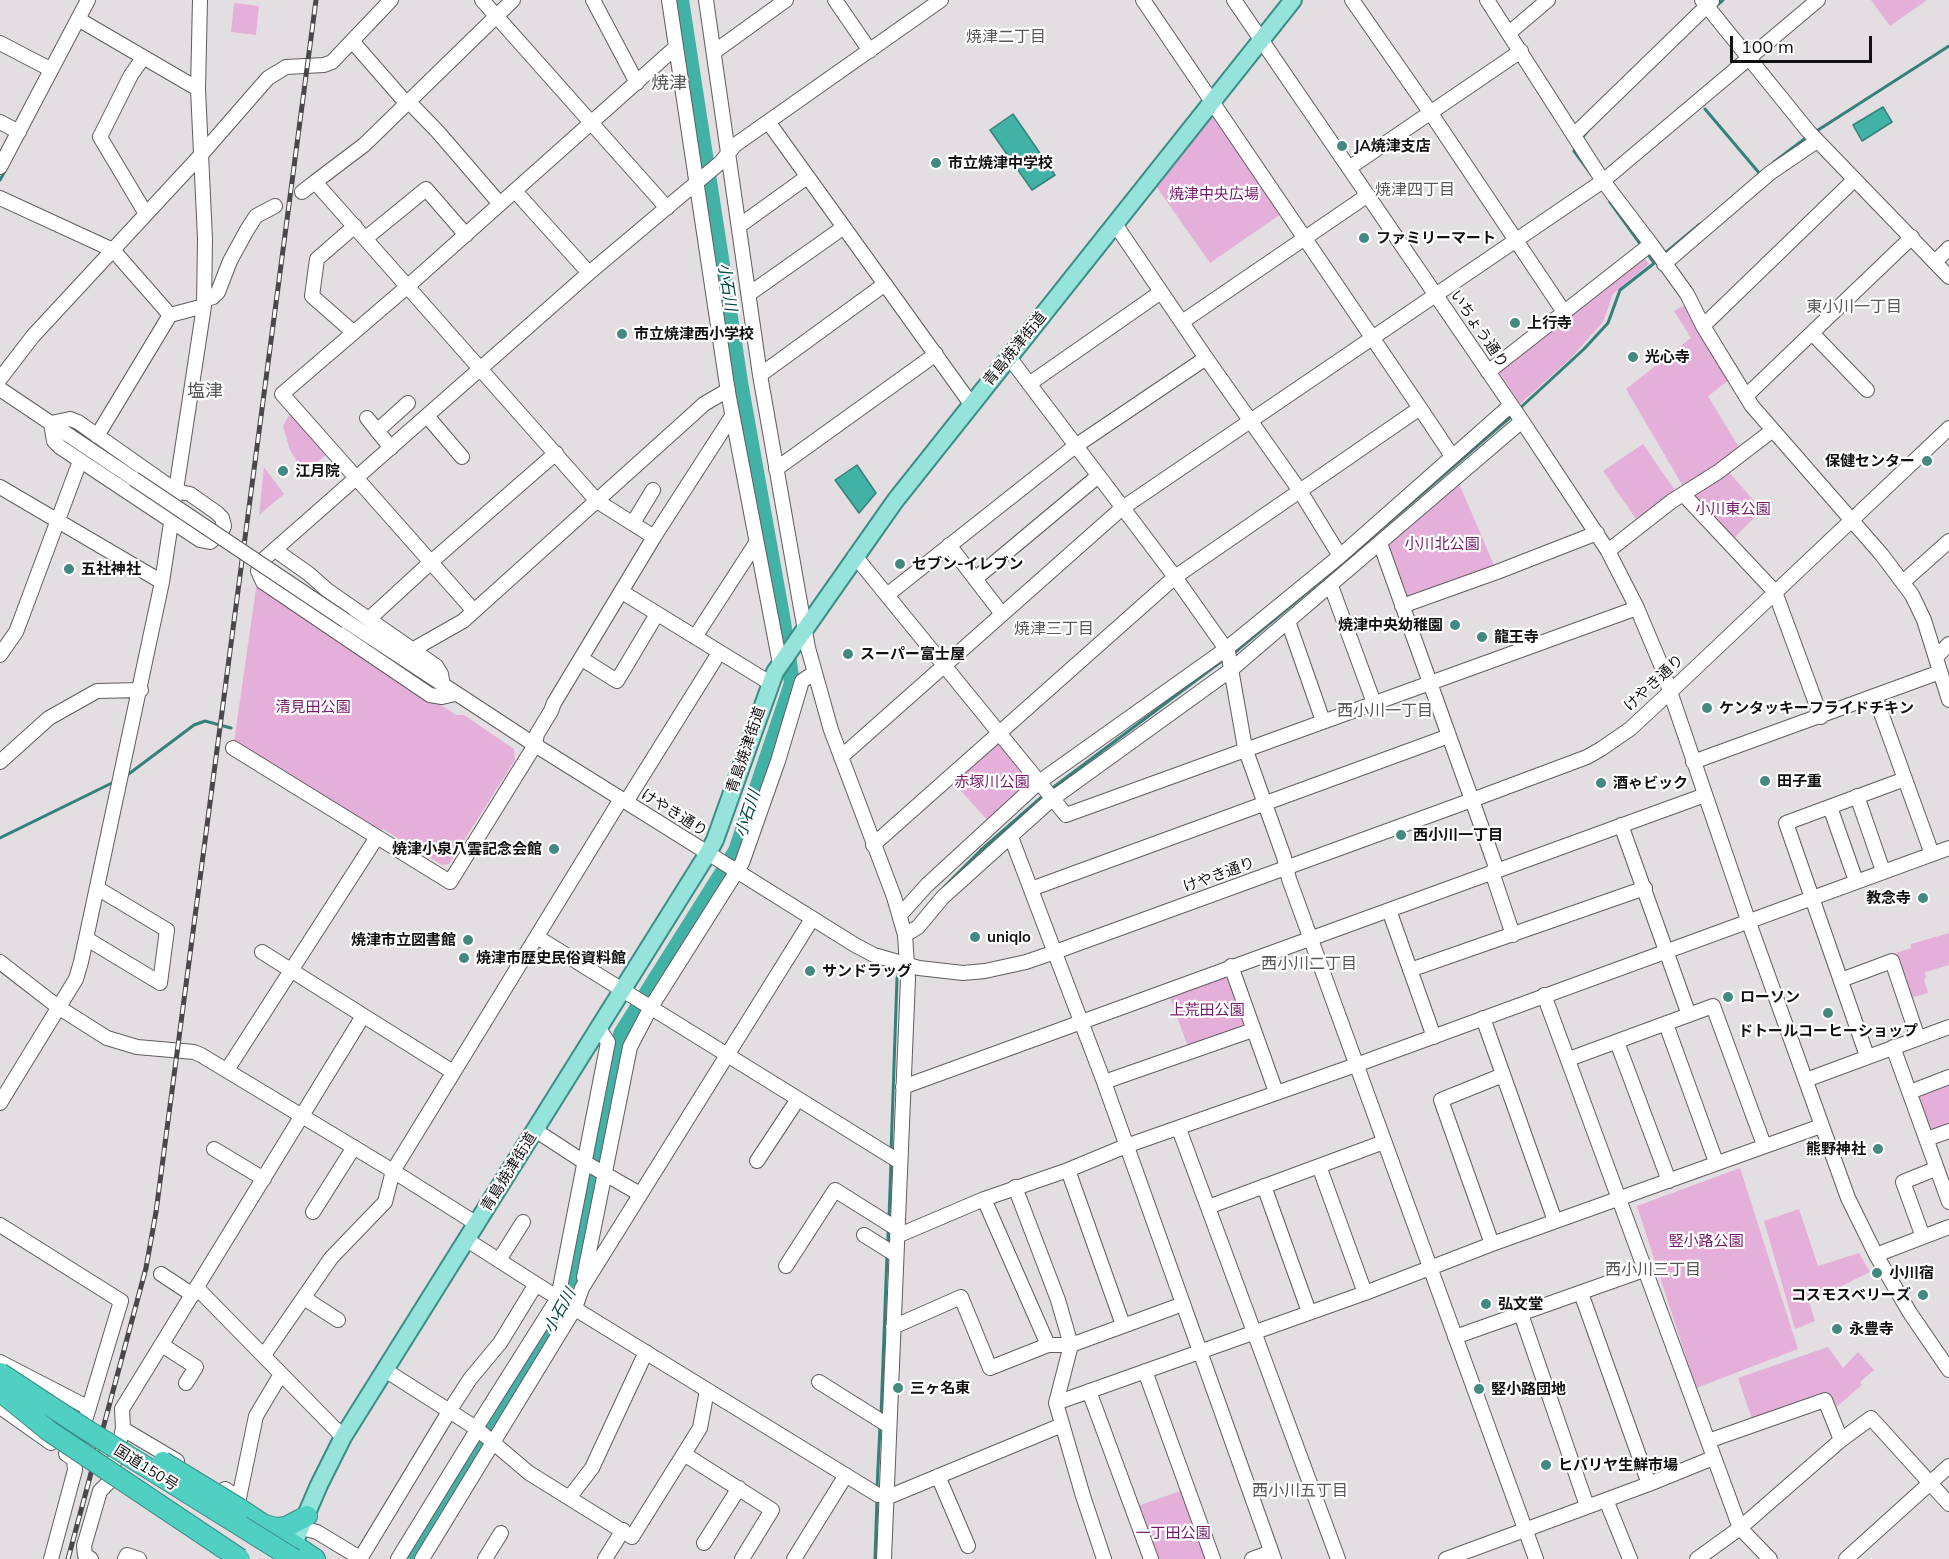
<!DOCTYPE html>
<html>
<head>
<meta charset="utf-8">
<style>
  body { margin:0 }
  #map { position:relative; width:1949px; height:1559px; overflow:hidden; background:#e2dee1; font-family:Mulish,sans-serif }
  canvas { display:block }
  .scale { position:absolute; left:1730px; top:36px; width:142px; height:27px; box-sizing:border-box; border:3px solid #121012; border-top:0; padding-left:8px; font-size:18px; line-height:21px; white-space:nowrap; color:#121012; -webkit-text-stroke:4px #fff; paint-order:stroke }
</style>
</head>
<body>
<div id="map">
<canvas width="1949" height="1559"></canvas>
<div class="scale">100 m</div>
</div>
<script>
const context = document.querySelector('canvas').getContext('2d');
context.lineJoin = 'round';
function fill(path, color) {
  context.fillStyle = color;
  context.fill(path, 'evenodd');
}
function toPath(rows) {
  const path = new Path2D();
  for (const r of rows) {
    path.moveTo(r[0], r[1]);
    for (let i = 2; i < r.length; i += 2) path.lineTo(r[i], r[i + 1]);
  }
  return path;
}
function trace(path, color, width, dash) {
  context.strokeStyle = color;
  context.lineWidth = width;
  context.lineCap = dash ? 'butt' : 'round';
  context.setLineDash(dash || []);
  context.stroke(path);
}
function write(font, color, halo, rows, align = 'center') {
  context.font = font + ' Mulish,"Noto Sans JP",sans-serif';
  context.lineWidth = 4.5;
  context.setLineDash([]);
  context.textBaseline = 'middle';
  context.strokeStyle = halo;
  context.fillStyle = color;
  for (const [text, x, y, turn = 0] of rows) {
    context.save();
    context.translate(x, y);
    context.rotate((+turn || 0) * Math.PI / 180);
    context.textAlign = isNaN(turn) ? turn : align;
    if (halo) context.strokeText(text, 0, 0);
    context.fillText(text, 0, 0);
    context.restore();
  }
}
fill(toPath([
  [1871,0,1927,0,1890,26],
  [234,3,259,6,256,35,231,32],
  [1212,114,1281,214,1210,263,1156,186],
  [1643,256,1649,264,1613,294,1603,322,1570,359,1520,404,1499,372,1499,369],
  [1685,305,1728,381,1708,396,1740,449,1684,488,1626,389,1691,338,1674,311],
  [292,410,329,452,304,474,290,450,283,426],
  [1643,444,1676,492,1636,519,1603,471],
  [264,467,284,494,259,515],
  [1728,471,1762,510,1732,540,1693,495],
  [1458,481,1494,565,1408,598,1404,594,1386,541],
  [257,582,456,715,464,715,514,749,515,760,449,864,442,865,383,829,380,832,234,742],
  [999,740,1032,781,990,823,951,780],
  [1949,933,1949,965,1925,972,1926,978,1924,979,1928,993,1910,998,1896,953,1911,948,1911,944],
  [1226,974,1245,1026,1188,1047,1169,995],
  [1949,1084,1949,1124,1929,1132,1916,1096],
  [1740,1168,1798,1349,1696,1388,1637,1206],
  [1799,1209,1818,1266,1859,1253,1870,1272,1809,1302,1815,1321,1795,1329,1764,1221],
  [1828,1347,1843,1368,1858,1352,1874,1370,1860,1382,1862,1385,1835,1408,1826,1393,1752,1419,1738,1378],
  [1183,1490,1208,1559,1157,1559,1138,1506]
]), '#e4b0da');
const water = toPath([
  [1883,107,1892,122,1862,141,1853,125,1883,107],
  [1013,114,1055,175,1032,190,990,130,1013,114],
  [857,465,876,493,859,513,835,480,857,465]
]);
fill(water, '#42b2a7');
trace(water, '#34817a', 1.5);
trace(toPath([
  [1715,7,1723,0],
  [1705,109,1760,174],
  [1815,132,1949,46],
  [1581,139,1590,128],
  [1575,147,1574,151,1591,174],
  [1774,162,1807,137],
  [0,180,5,171],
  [1610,202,1641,245],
  [1647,253,1654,263],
  [1664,254,1700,224],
  [731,393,741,388],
  [1519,409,1584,349,1608,323,1620,290,1657,261],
  [1344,561,1514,414],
  [1234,653,1330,573],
  [126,776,194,725,205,721,231,728],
  [1051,789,1226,658],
  [0,838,114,782],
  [945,886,981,850,1044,795],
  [891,1153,897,978,901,968],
  [889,1218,891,1162],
  [888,1245,888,1228],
  [881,1416,887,1255],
  [877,1488,880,1426],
  [875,1559,877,1498]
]), '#34817a', 3);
trace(toPath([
  [409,1559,574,1290,621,1034,736,851,792,683,783,622,741,388,681,0]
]), '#42b2a7', 16);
const minor = toPath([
  [482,0,667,208],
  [513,0,364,145,315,182,597,501,654,537],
  [593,0,637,83],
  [669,0,728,392,780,664],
  [706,0,760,375,808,648,831,730,894,897,905,935,908,979,884,1559],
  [835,0,870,51],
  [1234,0,1522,421,1608,551,1637,608,1661,665,1748,920,1848,1198,1876,1255,1910,1313,1949,1370],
  [1352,0,1430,112,1564,312],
  [1487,0,1603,181,1651,244,1687,294,1703,326,1752,406,1882,555,1912,595,1924,620,1949,700],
  [1702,0,1808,131,1949,277],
  [78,19,198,89],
  [1509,33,1548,0],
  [352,41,407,104],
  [0,43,50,69],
  [714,52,786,0],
  [143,58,131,75,100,137,146,214],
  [409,102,438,132,500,204],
  [0,122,19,132],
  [769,123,971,404],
  [1574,135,1712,1],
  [0,167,88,0],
  [1349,168,1521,51],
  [515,191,589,273],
  [302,192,315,182],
  [0,198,113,250,170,315,97,436],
  [1115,224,1206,358,1300,491,1340,556],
  [739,226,807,177],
  [366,238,426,189,466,235],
  [1935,262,1949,248],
  [1664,264,1770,173,1817,141],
  [749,294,844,227],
  [204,300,213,297,218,292,230,261,247,230,256,216,275,206],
  [170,315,204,306],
  [1182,322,1368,195],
  [1703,326,1854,180],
  [353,332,312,296,317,259,355,226],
  [1812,333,1867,390],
  [1009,357,1175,577,1228,652,1245,748,1284,857,1289,879,1536,1559],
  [1488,372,1651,244],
  [760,375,885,284],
  [0,379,33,336,200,156,268,78,286,67,324,65,332,62,391,0],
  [1029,384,1161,292],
  [0,389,134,479],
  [1746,396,1912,237],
  [1420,408,1452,456],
  [427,416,462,457],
  [367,418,391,448],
  [70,419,78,422,176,491,190,494,217,513,222,518,224,526,221,533,210,542,200,540,60,447,54,441,51,423,70,419],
  [377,431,408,403],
  [776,469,936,354],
  [0,487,162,582],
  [1684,495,1775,592,1821,717],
  [633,523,653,490],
  [1380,543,1497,870],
  [949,545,1002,614],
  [275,550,309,574,327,590,436,666,441,674,443,686],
  [1608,551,1672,501,1718,472,1773,430],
  [855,556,1066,815,1637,608],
  [975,579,1097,477],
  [1903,582,1949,541],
  [1331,586,1374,703],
  [622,592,770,683],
  [887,595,1074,447,1206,358],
  [1402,606,1497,572,1597,533],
  [474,611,282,394,408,286,676,47],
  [369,619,431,562,556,453],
  [346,621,535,745,855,945,874,955,919,968,963,973,985,971,1026,962,1055,952,1472,800,1587,757,1601,749,1630,729,1670,692,1949,428],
  [1288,621,1323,721],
  [695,637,756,543],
  [412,650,463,621,692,415,704,404,728,390],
  [0,655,16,632,21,619,80,461],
  [1936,657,1949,644],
  [582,659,617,681,657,614],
  [455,694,442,697,430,695,263,582,258,571,264,559,589,273,721,162,735,145,941,0],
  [1875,696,1932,854],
  [233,748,450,882,535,745,537,734,551,711,554,703,654,537,732,416],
  [841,757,1121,509,1603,181,1818,0],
  [0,762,49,718,97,691,141,690],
  [1693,762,1940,672],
  [1857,796,1883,871],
  [626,802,719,653],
  [1830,807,1856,881],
  [1621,825,1689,1015],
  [1011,837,1104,1082,1274,1559],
  [873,845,1175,577,1420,408,1143,0],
  [1492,872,1513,935],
  [1031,889,1449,736],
  [1389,910,1434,1037],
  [900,915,927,885,1039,782,1226,649,1340,556,1511,405],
  [905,935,918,927,943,897,1052,799,1232,669,1522,421],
  [537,937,900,1162],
  [87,939,160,983,167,930,97,888],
  [262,952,453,1072],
  [0,962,58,1007,107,1038,137,1047,194,1052,201,1055,393,1171,477,1224],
  [1231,966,1276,1092],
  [1410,970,1645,888],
  [1841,980,1892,961,1918,1038],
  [1544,995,1740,1528,1770,1559],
  [1483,1018,1555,1221],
  [1666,1024,1716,1162],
  [1617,1042,1669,1181],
  [1893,1047,1949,1202],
  [1867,1056,1786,823,1905,779],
  [1569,1059,1713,1006,1764,1145],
  [227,1070,377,837],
  [1806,1080,1949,1027],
  [1104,1082,1253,1030],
  [903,1087,1705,795],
  [1910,1092,1949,1077],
  [0,1103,76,979,81,962,162,582,204,306,205,239,198,89,200,0],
  [1179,1129,1338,1559],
  [535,1130,584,1162,640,1194],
  [1927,1139,1949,1131],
  [214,1149,264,1179],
  [757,1161,798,1099],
  [1319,1166,1365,1293],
  [1068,1170,1123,1325],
  [1264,1186,1309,1312],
  [1015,1187,1058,1300,1071,1345,1056,1403,1083,1496,1104,1559],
  [984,1199,1048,1345],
  [1208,1207,1384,1142],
  [313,1212,354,1147],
  [0,1225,121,1301,74,1457],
  [864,1235,896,1255],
  [897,1236,984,1199,1068,1170,1126,1146,1356,1065,1949,848],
  [1923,1237,1903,1182,1935,1169],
  [467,1240,572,1307,878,1495,893,1495,1062,1425],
  [1492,1244,1441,1100,1503,1075],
  [1876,1255,1949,1227],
  [499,1260,523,1222],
  [786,1266,835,1190,897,1229],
  [161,1274,193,1295],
  [584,1277,630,1047,651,1007,742,863,778,761,802,681,814,673],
  [197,1288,343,1437],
  [1581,1293,1649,1484],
  [304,1298,338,1320],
  [1521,1314,1587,1506],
  [893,1327,961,1297,990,1368,1048,1345,1071,1345,1183,1304],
  [1455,1337,1644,1270],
  [162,1345,196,1367,186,1383],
  [264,1355,331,1258,385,1202,393,1171,621,799],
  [0,1362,89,1408],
  [385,1370,476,1428,529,1473,632,1537,700,1428,707,1390],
  [1145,1371,1213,1559],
  [819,1382,889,1426],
  [1089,1391,1151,1559],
  [1056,1403,1365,1293,1492,1244,1821,1126],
  [0,1407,51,1443],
  [123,1429,177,1461],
  [1708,1441,1825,1400,1841,1440],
  [684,1454,772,1510,742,1559],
  [938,1476,968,1546],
  [109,1481,123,1429,122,1409,363,1016],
  [225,1489,239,1498,256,1416,281,1374],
  [569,1498,592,1468,646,1352],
  [1606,1500,1630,1559],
  [302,1528,317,1532,360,1558],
  [704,1543,739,1488],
  [51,1559,75,1470,74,1459,66,1454],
  [91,1559,85,1555,84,1546,100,1491,109,1482],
  [125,1559,127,1555,139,1559],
  [360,1559,450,1410,470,1379,500,1343,536,1284],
  [398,1559,474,1435,476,1428,558,1298,608,1042,599,1029],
  [422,1559,575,1308,582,1288,812,919],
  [485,1559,501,1533],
  [605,1559,623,1530],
  [794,1559,846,1475],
  [1252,1559,1271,1552],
  [1446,1559,1649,1484,1713,1458],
  [1697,1559,1740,1528,1841,1440,1871,1418,1949,1504],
  [1846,1559,1949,1466]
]);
const major = toPath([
  [289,1555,319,1485,343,1437,708,853,715,840,775,672,895,501,1293,0]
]);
const highway = toPath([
  [240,1509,315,1559],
  [265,1525,276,1528,286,1527,307,1516]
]);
trace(minor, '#605c5f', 16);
trace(major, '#3a8d85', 20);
trace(highway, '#3a8d85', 22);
trace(minor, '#fff', 14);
trace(major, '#96e3db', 16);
trace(highway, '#50d0c3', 20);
const rail = toPath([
  [68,1559,146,1268,156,1212,316,0]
]);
trace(rail, '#4a474a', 5);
trace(rail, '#fff', 3, [9]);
const minorBridge = toPath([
  [134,479,346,621]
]);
const highwayBridge = toPath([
  [0,1373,82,1427,294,1559],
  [0,1391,49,1431,240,1559],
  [163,1462,240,1509]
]);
trace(minorBridge, '#605c5f', 16, []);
trace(highwayBridge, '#3a8d85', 22, []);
trace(minorBridge, '#fff', 14);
trace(highwayBridge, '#50d0c3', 20);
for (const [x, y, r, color] of [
  [1342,146,6,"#438981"],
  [936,163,6,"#438981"],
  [1364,238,6,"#438981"],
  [1515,323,6,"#438981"],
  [622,334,6,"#438981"],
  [1633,357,6,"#438981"],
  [1927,461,6,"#438981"],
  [283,471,6,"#438981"],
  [900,564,6,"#438981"],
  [69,569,6,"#438981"],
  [1455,625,6,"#438981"],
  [1482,637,6,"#438981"],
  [848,654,6,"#438981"],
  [1707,708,6,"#438981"],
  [1765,781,6,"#438981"],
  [1601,783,6,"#438981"],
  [1401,835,6,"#438981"],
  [554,849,6,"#438981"],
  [1923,898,6,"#438981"],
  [975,937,6,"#438981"],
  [468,940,6,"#438981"],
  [464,958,6,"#438981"],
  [810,971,6,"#438981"],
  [1728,997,6,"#438981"],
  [1828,1013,6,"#438981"],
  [1878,1149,6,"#438981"],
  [1877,1273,6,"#438981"],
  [1923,1295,6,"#438981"],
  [1486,1304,6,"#438981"],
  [1837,1329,6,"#438981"],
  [898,1388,6,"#438981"],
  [1479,1389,6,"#438981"],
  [1546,1465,6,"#438981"]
]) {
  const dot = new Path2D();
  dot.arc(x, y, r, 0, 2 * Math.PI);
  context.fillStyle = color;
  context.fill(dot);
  trace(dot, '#fff', 2);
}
write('bold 15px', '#121012', '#fff', [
  ["JA焼津支店",1354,146],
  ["市立焼津中学校",948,163],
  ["ファミリーマート",1376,238],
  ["上行寺",1527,323],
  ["市立焼津西小学校",634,334],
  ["光心寺",1645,357],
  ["保健センター",1915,461,"right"],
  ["江月院",295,471],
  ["セブン-イレブン",912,564],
  ["五社神社",81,569],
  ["焼津中央幼稚園",1443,625,"right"],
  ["龍王寺",1494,637],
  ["スーパー富士屋",860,654],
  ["ケンタッキーフライドチキン",1719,708],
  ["田子重",1777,781],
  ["酒ゃビック",1613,783],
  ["西小川一丁目",1413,835],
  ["焼津小泉八雲記念会館",542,849,"right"],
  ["教念寺",1911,898,"right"],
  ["uniqlo",987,937],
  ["焼津市立図書館",456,940,"right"],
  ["焼津市歴史民俗資料館",476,958],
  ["サンドラッグ",822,971],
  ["ローソン",1740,997],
  ["ドトールコーヒーショップ",1828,1031,"center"],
  ["熊野神社",1866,1149,"right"],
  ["小川宿",1889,1273],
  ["コスモスベリーズ",1911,1295,"right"],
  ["弘文堂",1498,1304],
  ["永豊寺",1849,1329],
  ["三ヶ名東",910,1388],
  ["竪小路団地",1491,1389],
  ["ヒバリヤ生鮮市場",1558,1465]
], 'left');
write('15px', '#75176a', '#fff', [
  ["焼津中央広場",1214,194],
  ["小川東公園",1733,509],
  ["小川北公園",1442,544],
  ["清見田公園",313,707],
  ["赤塚川公園",992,782],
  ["上荒田公園",1207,1010],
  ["竪小路公園",1706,1241],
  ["一丁田公園",1173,1533]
]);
write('15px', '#121012', '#fff', [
  ["いちょう通り",1479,329,56],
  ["青島焼津街道",1015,349,-51],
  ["けやき通り",1654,683,-43],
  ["青島焼津街道",746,750,-71],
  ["けやき通り",674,813,32],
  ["けやき通り",1219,875,-20],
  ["青島焼津街道",509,1172,-58],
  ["国道150号",146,1468,32]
]);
write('16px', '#595558', '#fff', [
  ["焼津二丁目",1006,37],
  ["焼津四丁目",1415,190],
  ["東小川一丁目",1854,307],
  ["焼津三丁目",1054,629],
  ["西小川一丁目",1385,711],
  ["西小川二丁目",1309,964],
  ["西小川三丁目",1653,1270],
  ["西小川五丁目",1300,1491]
]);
write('italic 16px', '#004641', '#fff', [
  ["小石川",727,287,81],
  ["小石川",748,814,-72],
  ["小石川",560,1311,-61]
]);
write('18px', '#595558', '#fff', [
  ["焼津",669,84],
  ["塩津",205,392]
]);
</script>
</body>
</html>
